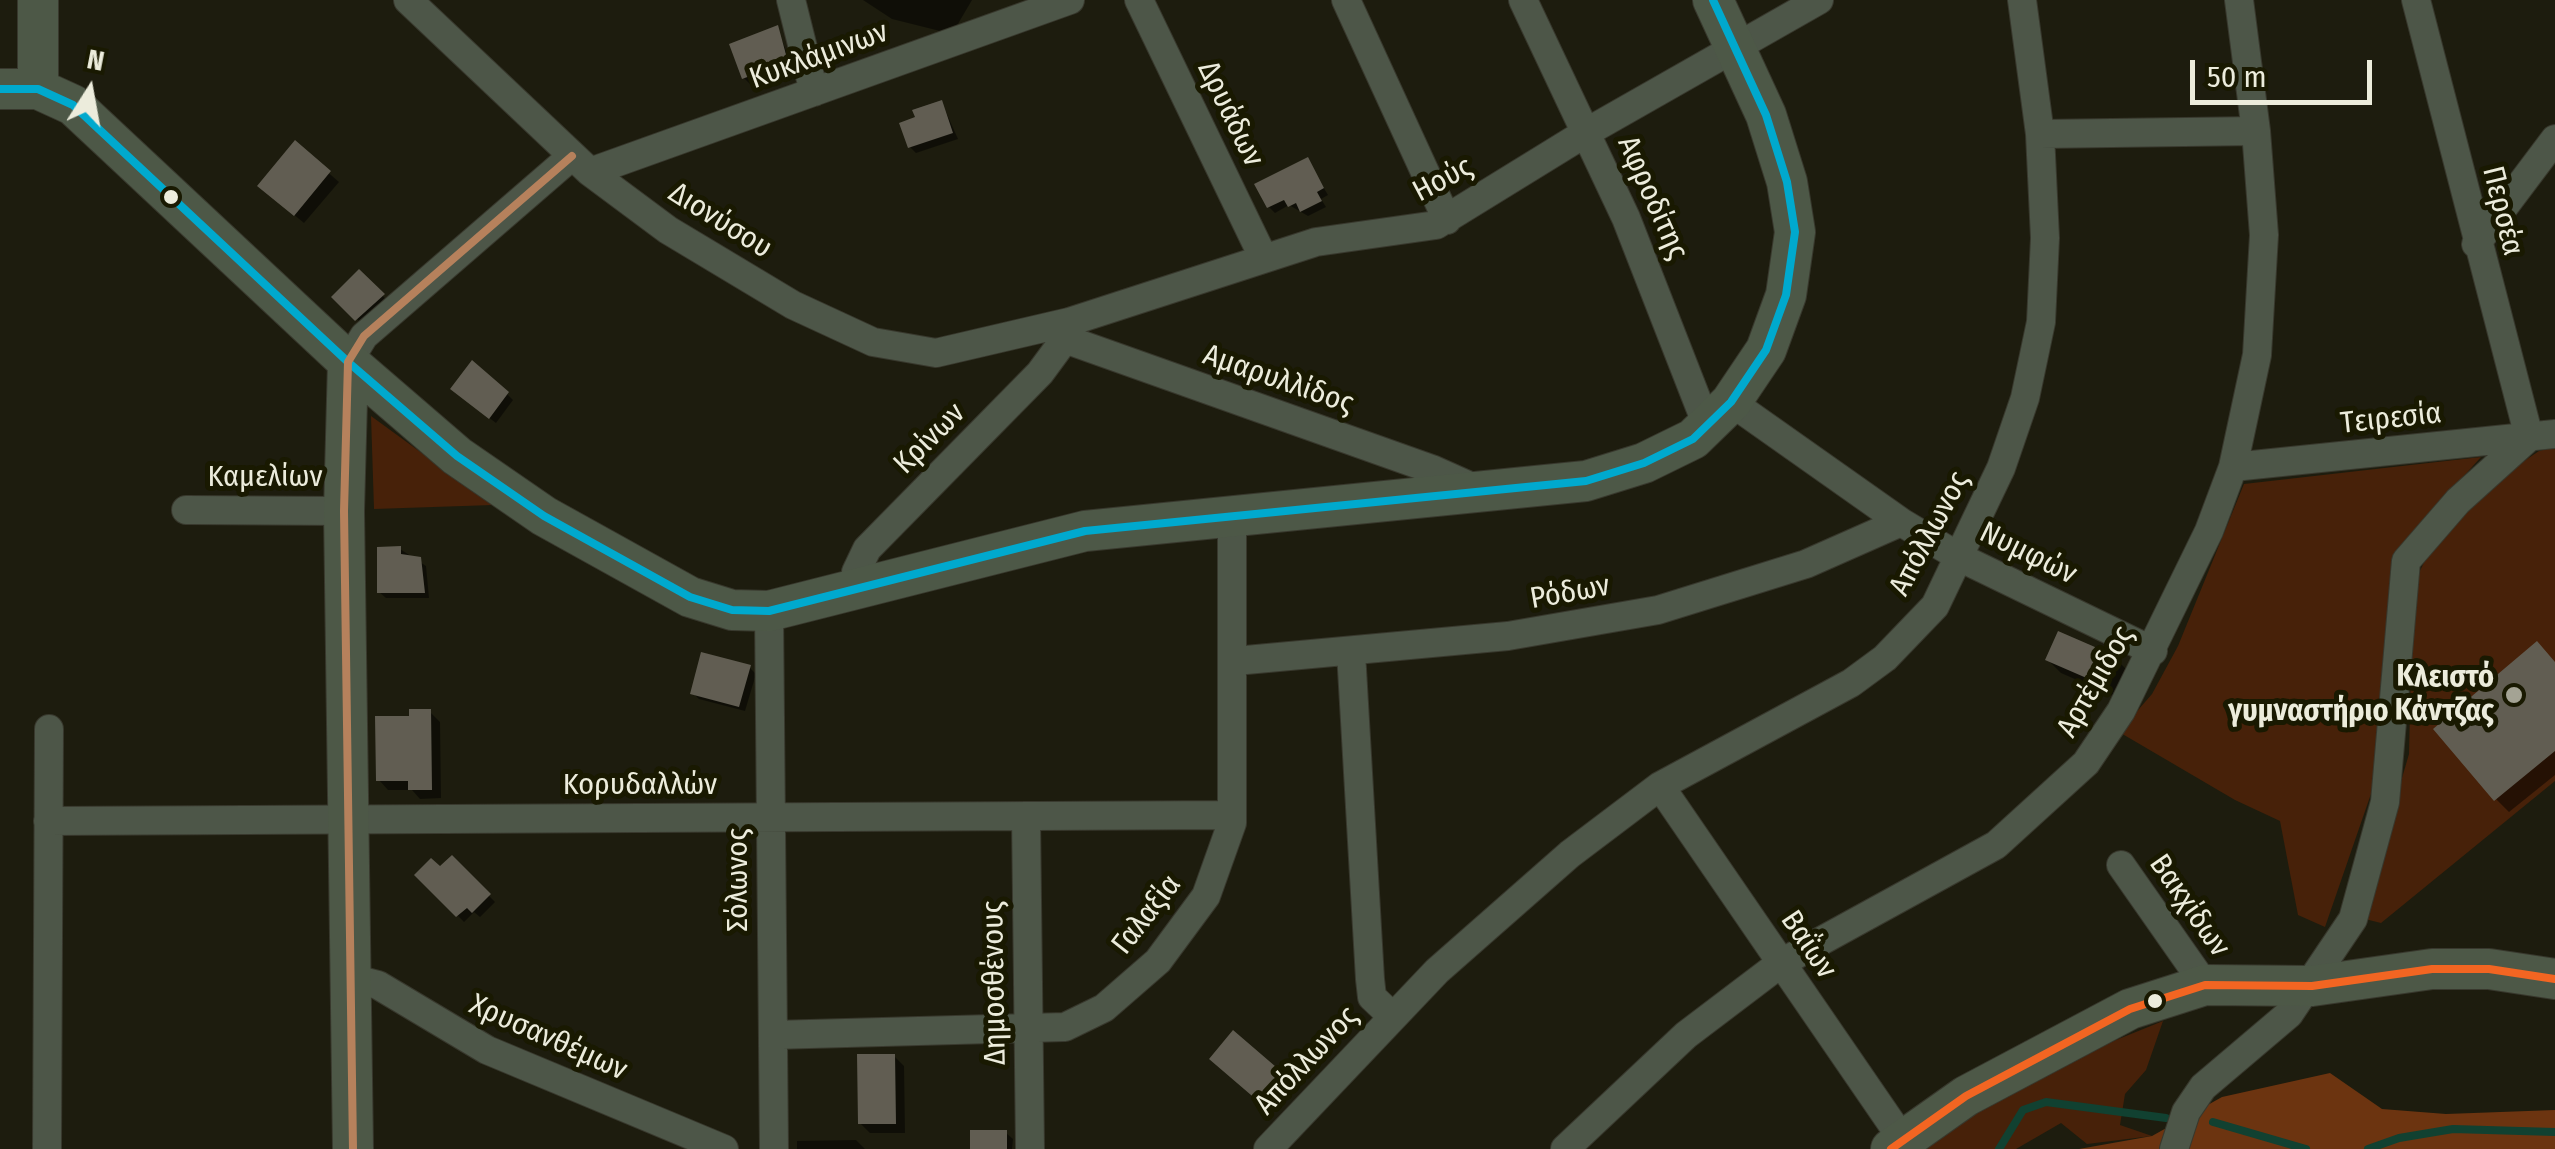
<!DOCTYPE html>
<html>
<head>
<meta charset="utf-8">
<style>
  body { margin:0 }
  #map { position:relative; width:2555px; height:1149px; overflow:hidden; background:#1d1c0e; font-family:"Fira Sans Condensed",sans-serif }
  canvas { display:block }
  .north { position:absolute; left:40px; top:40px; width:100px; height:100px; -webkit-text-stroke:8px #191901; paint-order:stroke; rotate:11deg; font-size:28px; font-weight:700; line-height:40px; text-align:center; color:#ececdc }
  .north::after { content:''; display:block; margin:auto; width:35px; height:45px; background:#ececdc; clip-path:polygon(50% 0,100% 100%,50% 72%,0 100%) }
  .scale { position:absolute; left:2190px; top:60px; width:182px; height:45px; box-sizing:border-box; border:5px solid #ececdc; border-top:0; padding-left:12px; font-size:30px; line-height:35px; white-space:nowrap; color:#ececdc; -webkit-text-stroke:8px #191901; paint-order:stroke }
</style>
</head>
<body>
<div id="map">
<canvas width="2555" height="1149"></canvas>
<div class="north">N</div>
<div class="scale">50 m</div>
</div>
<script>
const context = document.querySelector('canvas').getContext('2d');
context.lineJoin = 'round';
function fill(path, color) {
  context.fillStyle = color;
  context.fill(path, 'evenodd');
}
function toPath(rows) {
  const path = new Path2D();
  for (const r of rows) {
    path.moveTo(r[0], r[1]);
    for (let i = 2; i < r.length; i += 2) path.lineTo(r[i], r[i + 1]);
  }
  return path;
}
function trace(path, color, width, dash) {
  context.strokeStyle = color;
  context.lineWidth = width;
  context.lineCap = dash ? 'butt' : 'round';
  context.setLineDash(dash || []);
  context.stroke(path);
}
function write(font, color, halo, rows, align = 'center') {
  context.font = font + ' "Fira Sans Condensed",sans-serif';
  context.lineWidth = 10;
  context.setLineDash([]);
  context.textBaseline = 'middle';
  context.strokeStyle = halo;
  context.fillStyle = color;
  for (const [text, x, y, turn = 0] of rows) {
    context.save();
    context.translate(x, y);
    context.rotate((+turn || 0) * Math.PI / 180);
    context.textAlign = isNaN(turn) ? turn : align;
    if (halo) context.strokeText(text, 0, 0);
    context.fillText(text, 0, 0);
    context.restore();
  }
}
fill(toPath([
  [371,416,493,505,374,509],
  [2555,447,2555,781,2381,923,2361,918,2409,754,2412,619,2418,575,2435,539,2484,488,2539,451],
  [2481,457,2409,537,2373,788,2325,927,2298,915,2280,821,2235,800,2119,732,2152,694,2178,646,2244,484],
  [2163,1021,2146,1070,2125,1094,2120,1125,2152,1136,2087,1144,2061,1123,2016,1149,1904,1149,1973,1098]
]), '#472109');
fill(toPath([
  [2330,1073,2382,1109,2446,1114,2555,1110,2555,1149,2079,1149,2152,1136,2222,1097]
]), '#6c3410');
fill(toPath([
  [863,0,972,0,952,34,892,19],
  [777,28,793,68,750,84,744,78],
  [942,103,958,139,916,153,910,147],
  [295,144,339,182,304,223,270,195],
  [1307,160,1328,195,1321,199,1326,207,1308,216,1289,205,1275,213,1269,207],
  [359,273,389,302,363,325,335,297],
  [507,394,513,400,496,423,459,395],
  [400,549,426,566,429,598,386,598,379,592],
  [2116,659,2129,672,2118,698,2061,673,2048,660],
  [2555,663,2555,775,2509,812,2496,799],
  [750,668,756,674,745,711,699,699,693,693],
  [430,712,440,722,441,798,420,799,412,790,388,790,379,780,411,718],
  [452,858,495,902,480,917,474,912,464,922,418,875,440,870],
  [894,1056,904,1066,905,1133,870,1133,860,1123],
  [1218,1065,1288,1080,1294,1086,1273,1111],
  [1006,1133,1013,1139,1012,1149,973,1149],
  [856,1140,865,1149,797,1149,797,1141]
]), '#0007');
trace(toPath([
  [2213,1122,2306,1149],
  [1999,1149,2023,1110,2046,1102,2166,1118],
  [2368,1149,2399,1138,2453,1129,2555,1132]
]), '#114131', 8);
fill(toPath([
  [778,25,788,62,742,79,729,44],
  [942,100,953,133,908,148,899,123,915,117,912,110],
  [295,140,331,171,294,216,257,186],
  [1308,157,1324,188,1317,192,1322,201,1300,212,1296,203,1288,207,1284,200,1267,208,1254,184],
  [359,269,385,294,355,321,331,297],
  [472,360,509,392,489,419,450,389],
  [401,546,401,554,421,557,425,593,377,593,377,547],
  [2058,631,2118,657,2105,686,2045,660],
  [2537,641,2555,662,2555,751,2494,801,2433,729],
  [701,652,751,665,739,707,690,694],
  [409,709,431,709,432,790,408,790,408,781,376,781,375,716,409,716],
  [452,855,491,894,472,913,467,908,456,917,414,875,431,858,440,866],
  [1233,1030,1290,1079,1265,1107,1209,1059],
  [857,1054,895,1054,896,1124,858,1124],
  [970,1130,1007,1130,1007,1149,970,1149]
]), '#615d52');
const street = toPath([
  [408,0,590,172,668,230,793,305,873,342,936,353,1069,322,1316,242,1436,225,1587,132,1819,0],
  [791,0,814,92],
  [1139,0,1263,257],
  [1346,0,1447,220],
  [1523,0,1626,218,1708,428],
  [2040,134,2256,131],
  [590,172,1070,0],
  [2476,244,2555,139],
  [1061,324,1065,339,1434,470,1481,491],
  [348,362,364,336,572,156],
  [1731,402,1901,522,1961,558,2153,651],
  [2233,467,2555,434],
  [186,510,344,511],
  [859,591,856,572,867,549,1040,373,1065,339],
  [769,611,774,1149],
  [1351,652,1370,979,1372,997,1393,1017],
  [1235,661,1508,636,1658,610,1806,564,1901,522],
  [1660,786,1903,1140],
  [1026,816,1030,1149],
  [48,821,1232,815],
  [2121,865,2205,985],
  [351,978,378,985,487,1050,724,1149],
  [773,1035,1065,1027,1104,1008,1158,961,1206,896,1232,823,1232,515],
  [47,1149,49,729],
  [1268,1149,1437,971,1570,854,1660,786,1851,683,1885,658,1935,606,2001,468,2025,398,2041,322,2045,238,2040,134,2022,0],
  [1565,1149,1686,1035,1781,963,1996,845,2086,763,2121,711,2209,531,2233,467,2257,355,2264,235,2256,131,2239,0],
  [2174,1149,2186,1112,2203,1087,2289,1014,2353,919,2385,802,2406,561,2458,501,2529,437,2416,0]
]);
const secondary = toPath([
  [38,0,38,89],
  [0,89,38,89,73,105,348,362,457,456,544,516,690,597,732,610,769,611,1085,531,1586,481,1644,463,1693,439,1731,402,1766,350,1786,295,1795,232,1787,182,1766,115,1713,0],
  [348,362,344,511,353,1149],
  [1891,1149,1966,1096,2130,1009,2205,985,2312,986,2432,969,2489,969,2555,979]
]);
trace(street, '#38382d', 30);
trace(secondary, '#38382d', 42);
trace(street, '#4d5648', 28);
trace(secondary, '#4d5847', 40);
trace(toPath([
  [0,89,38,89,73,105,348,362,457,456,544,516,690,597,732,610,769,611,1085,531,1586,481,1644,463,1693,439,1731,402,1766,350,1786,295,1795,232,1787,182,1766,115,1713,0]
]), '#00a9ce', 8);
trace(toPath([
  [353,1149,344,511,348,362,364,336,572,156]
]), '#b6815c', 8);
trace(toPath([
  [1891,1149,1966,1096,2130,1009,2205,985,2312,986,2432,969,2489,969,2555,979]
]), '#f26522', 8);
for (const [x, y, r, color] of [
  [171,197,9,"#ececdc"],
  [2514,695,10,"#a4a394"],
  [2155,1001,9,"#ececdc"]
]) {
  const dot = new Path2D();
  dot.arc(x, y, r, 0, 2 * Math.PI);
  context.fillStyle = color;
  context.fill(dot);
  trace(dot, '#191901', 4);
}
write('30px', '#ececdc', '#191901', [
  ["Κυκλάμινων",819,56,-20],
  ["Δρυάδων",1230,114,64],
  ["Ηούς",1443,180,-28],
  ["Αφροδίτης",1652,198,66],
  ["Περσέα",2502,211,76],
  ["Διονύσου",720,221,32],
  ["Αμαρυλλίδος",1278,380,19],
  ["Tειρεσία",2391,419,-6],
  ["Κρίνων",930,439,-45],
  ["Καμελίων",265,478],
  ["Απόλλωνος",1930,534,-62],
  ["Νυμφών",2028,554,26],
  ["Ρόδων",1570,593,-10],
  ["Αρτέμιδος",2096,682,-60],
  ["Κορυδαλλών",640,786],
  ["Σόλωνος",739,880,-90],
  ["Βακχίδων",2189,906,55],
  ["Γαλαξία",1147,915,-52],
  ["Βαΐων",1808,945,56],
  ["Δημοσθένους",995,983,-91],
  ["Χρυσανθέμων",548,1038,24],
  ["Απόλλωνος",1307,1061,-47]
]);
write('bold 30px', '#ececdc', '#191901', [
  ["Κλειστό",2494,678],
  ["γυμναστήριο Κάντζας",2494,712]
], 'right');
</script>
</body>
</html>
